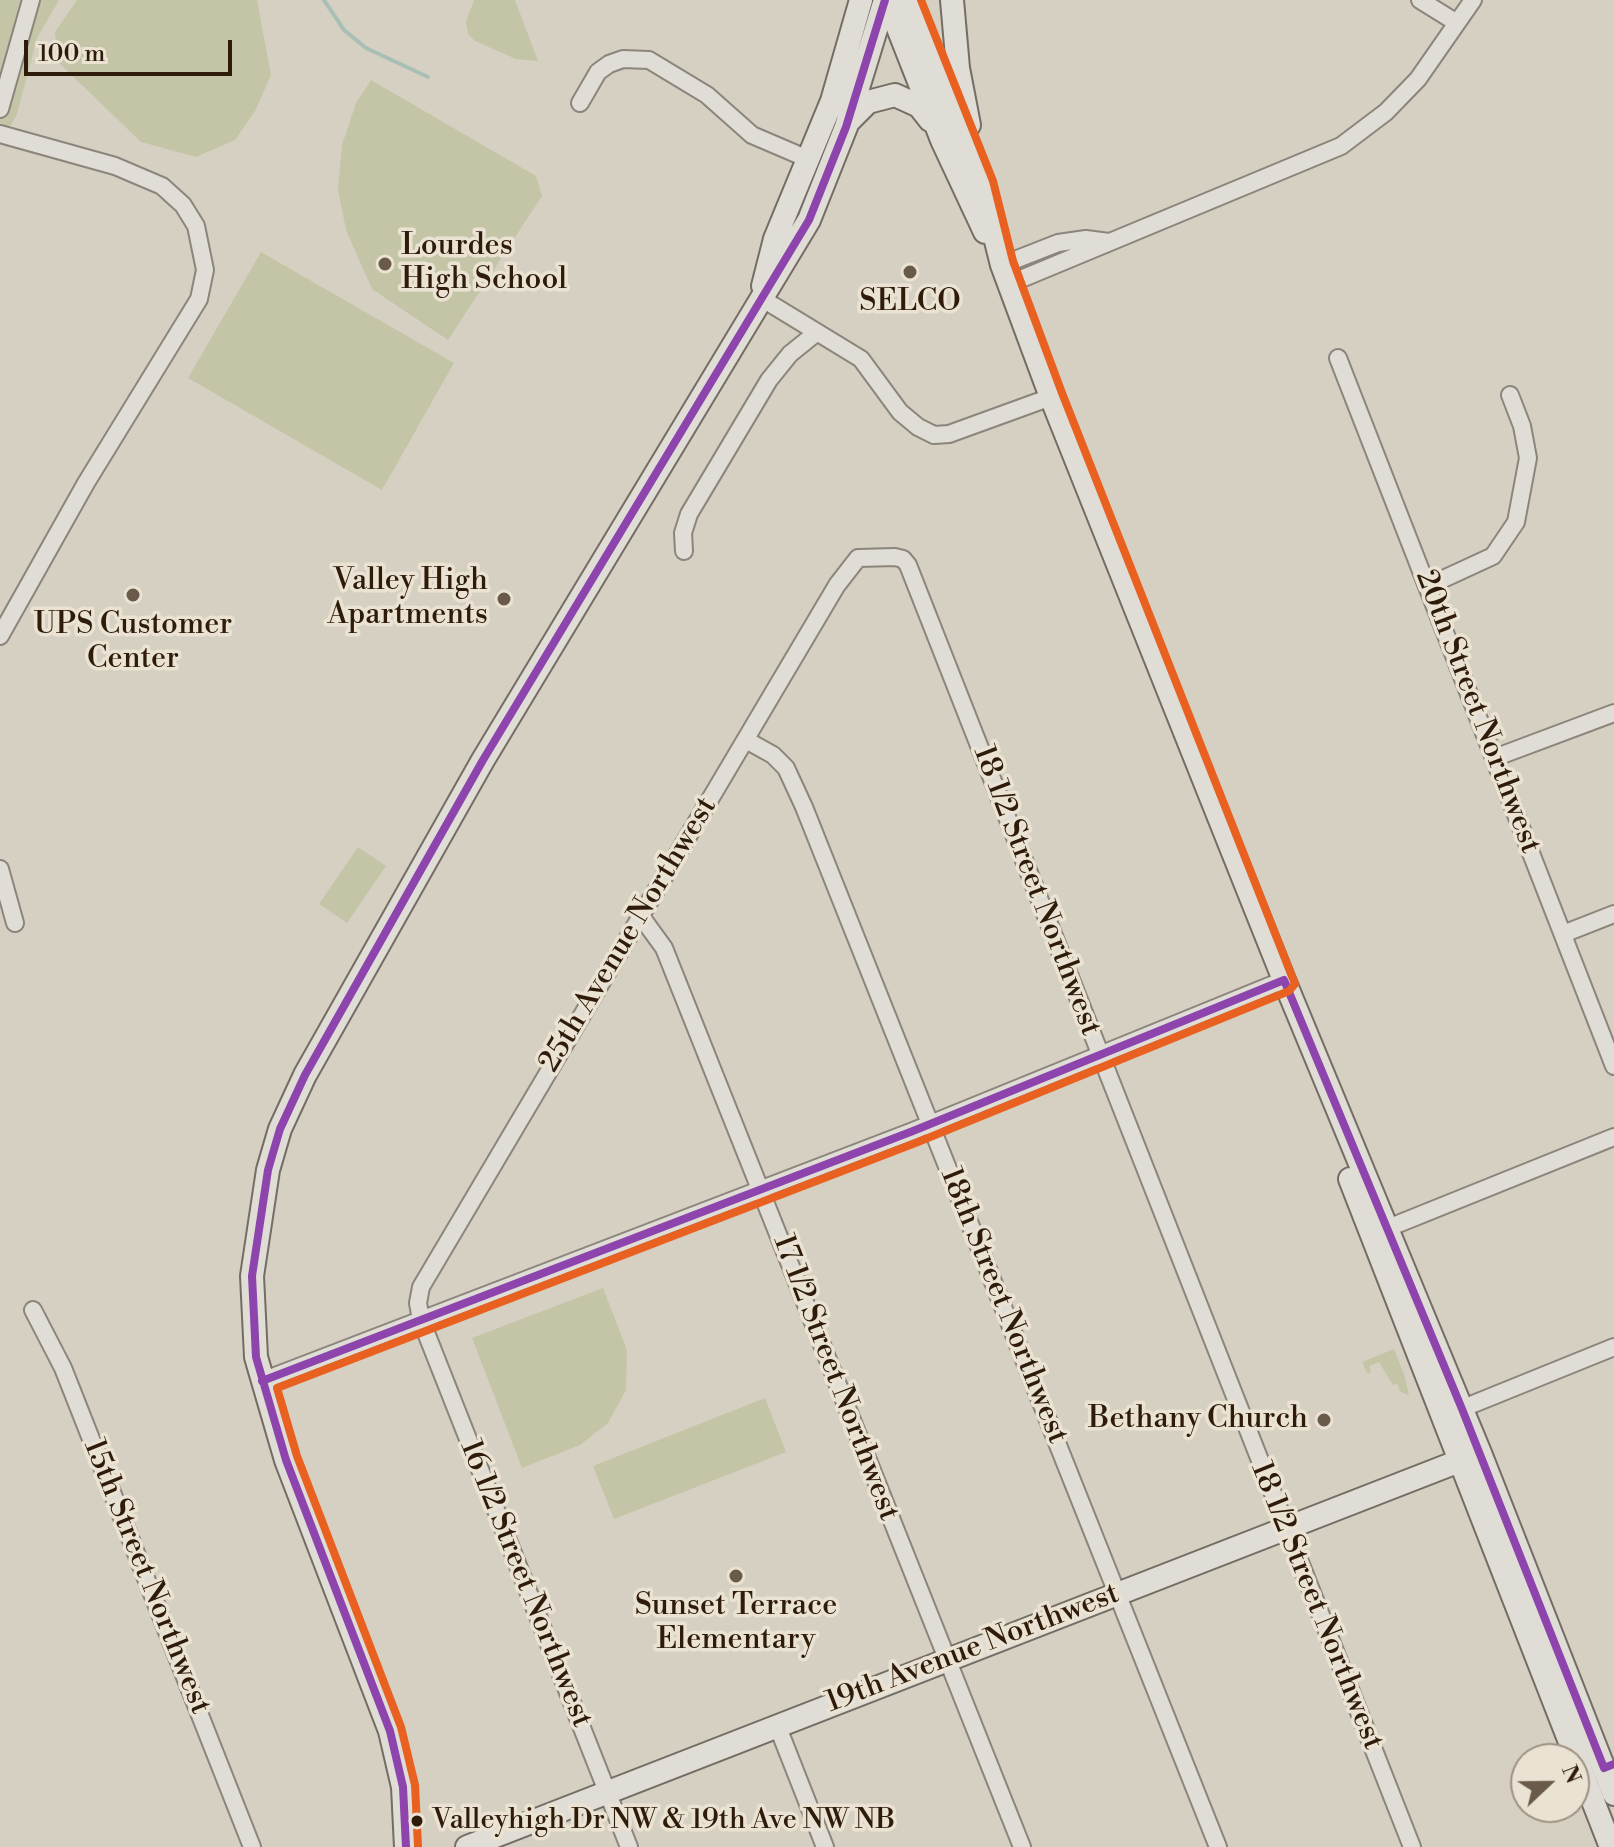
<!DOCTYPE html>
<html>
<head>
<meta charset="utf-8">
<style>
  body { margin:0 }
  #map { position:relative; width:1614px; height:1847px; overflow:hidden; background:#d6d0c2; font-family:"Libre Bodoni",serif }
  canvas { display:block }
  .north { position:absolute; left:1510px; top:1743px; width:80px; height:80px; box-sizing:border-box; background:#eae2d2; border:2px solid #9f9282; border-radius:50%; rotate:68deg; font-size:22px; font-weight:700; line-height:32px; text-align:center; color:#2e1b0a }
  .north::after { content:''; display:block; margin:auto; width:28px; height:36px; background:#695a4a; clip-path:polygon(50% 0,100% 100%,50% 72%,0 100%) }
  .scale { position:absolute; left:24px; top:40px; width:208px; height:36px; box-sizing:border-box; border:4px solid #2e1b0a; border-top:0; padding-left:10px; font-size:24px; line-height:28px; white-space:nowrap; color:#2e1b0a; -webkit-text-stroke:6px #eae2d2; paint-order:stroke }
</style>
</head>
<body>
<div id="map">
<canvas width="1614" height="1847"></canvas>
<div class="north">N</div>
<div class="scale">100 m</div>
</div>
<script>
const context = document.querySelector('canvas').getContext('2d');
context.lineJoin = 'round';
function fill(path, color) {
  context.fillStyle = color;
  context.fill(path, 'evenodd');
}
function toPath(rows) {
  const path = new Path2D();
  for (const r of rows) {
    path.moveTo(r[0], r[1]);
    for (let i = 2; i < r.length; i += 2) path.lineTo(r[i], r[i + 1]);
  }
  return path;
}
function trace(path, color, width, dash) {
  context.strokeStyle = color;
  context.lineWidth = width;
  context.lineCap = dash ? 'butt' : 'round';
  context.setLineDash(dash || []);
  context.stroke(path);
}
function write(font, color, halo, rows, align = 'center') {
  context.font = font + ' "Libre Bodoni",serif';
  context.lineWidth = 7;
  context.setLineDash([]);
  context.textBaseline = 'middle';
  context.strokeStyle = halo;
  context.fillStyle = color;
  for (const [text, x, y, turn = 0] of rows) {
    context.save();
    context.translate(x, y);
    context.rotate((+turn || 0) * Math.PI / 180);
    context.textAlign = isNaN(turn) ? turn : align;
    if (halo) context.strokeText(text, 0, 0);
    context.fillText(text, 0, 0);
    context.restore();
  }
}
fill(toPath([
  [0,0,59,0,37,38,17,114,11,125,0,130],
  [77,0,257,0,271,75,255,111,235,140,196,157,141,142,58,62,55,32],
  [474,0,515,0,538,61,516,59,475,41,468,34,466,22],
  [371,80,536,176,542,196,448,340,372,289,346,230,338,190,342,145,356,103],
  [261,252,454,363,382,490,188,378],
  [358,847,386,866,347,923,319,904],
  [603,1288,627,1350,626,1390,608,1423,580,1445,522,1468,472,1338],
  [1394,1349,1405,1377,1409,1396,1400,1391,1397,1384,1393,1385,1379,1362,1369,1366,1371,1373,1367,1373,1362,1362],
  [765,1398,786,1452,614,1519,593,1466]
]), '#c3c5a6');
trace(toPath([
  [324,0,344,30,366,48,428,77]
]), '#a7bfb5', 4);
const street = toPath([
  [1420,0,1457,23],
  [580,103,598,72,609,64,623,59,649,60,707,95,752,135,808,159],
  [0,109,31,0],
  [0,134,115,166,162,186,183,205,196,226,205,270,199,299,86,483,0,636],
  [1002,265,1058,243,1086,239,1109,242],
  [1009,284,1341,146,1386,112,1418,79,1473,0],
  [761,298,861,359,900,412,918,427,934,435,949,434,1051,397],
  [1338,358,1614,1066],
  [684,551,683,533,689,514,769,380,790,354,816,333],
  [1428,586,1493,556,1516,522,1528,458,1522,426,1510,395],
  [746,740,773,755,786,768,804,807,1218,1847],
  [1494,758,1614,713],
  [0,869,15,923],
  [640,915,664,948,1022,1847],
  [1563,934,1614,914],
  [1378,1232,1614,1137],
  [33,1310,63,1368,252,1847],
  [262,1381,913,1131,1284,980],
  [1451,1413,1614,1347],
  [777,1725,825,1847],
  [629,1847,421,1320,418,1303,421,1287,837,585,858,558,895,557,903,559,908,565,1412,1847]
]);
const secondary = toPath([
  [887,0,942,140,985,232],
  [908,0,982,185,1002,265,1051,397,1284,980,1480,1453,1614,1794],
  [952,0,958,68,969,125],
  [848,122,868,102,895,95,919,106,930,120],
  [763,286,775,239,832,101,861,0],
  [1350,1179,1611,1847],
  [406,1847,403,1787,390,1731,286,1460,256,1357,252,1276,268,1170,280,1129,305,1075,483,760,809,220,846,127,885,0],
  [467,1847,1480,1453]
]);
trace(street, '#8b857c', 20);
trace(secondary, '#736d63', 26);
trace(street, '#e0ddd6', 16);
trace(secondary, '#e0ddd6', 22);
trace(toPath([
  [262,1381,913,1131,1284,980,1462,1409,1604,1768,1614,1764],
  [406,1847,403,1787,390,1731,286,1460,256,1357,252,1276,268,1170,280,1129,305,1075,483,760,809,220,846,127,885,0]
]), '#8e44ad', 8);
trace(toPath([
  [418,1846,415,1785,401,1727,297,1456,277,1388,918,1142,1289,991,1295,984,1062,393,1013,261,993,181,921,0]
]), '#e86121', 8);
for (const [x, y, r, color] of [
  [385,264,8,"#695a4a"],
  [910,272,8,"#695a4a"],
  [133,595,8,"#695a4a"],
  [504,599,8,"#695a4a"],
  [1324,1420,8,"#695a4a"],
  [736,1576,8,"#695a4a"],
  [417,1821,7,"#2e1b0a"]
]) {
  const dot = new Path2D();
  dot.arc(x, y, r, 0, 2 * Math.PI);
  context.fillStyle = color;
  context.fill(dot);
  trace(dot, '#eae2d2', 3);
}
write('28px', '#2e1b0a', '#eae2d2', [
  ["Valleyhigh Dr NW & 19th Ave NW NB",432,1821]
], 'left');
write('30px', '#2e1b0a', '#eae2d2', [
  ["Lourdes",401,247,"left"],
  ["High School",401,281,"left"],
  ["SELCO",910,303],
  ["Valley High",488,582,"right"],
  ["Apartments",488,616,"right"],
  ["UPS Customer",133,626],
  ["Center",133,660],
  ["Bethany Church",1308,1420,"right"],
  ["Sunset Terrace",736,1607],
  ["Elementary",736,1641]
]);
write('30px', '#2e1b0a', '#eae2d2', [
  ["20th Street Northwest",1477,712,69],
  ["18 1/2 Street Northwest",1036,891,69],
  ["25th Avenue Northwest",629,935,-59],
  ["18th Street Northwest",1003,1306,68],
  ["17 1/2 Street Northwest",835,1378,69],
  ["15th Street Northwest",146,1577,68],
  ["16 1/2 Street Northwest",525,1584,68],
  ["18 1/2 Street Northwest",1316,1606,68],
  ["19th Avenue Northwest",973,1649,-21]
]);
</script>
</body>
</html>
